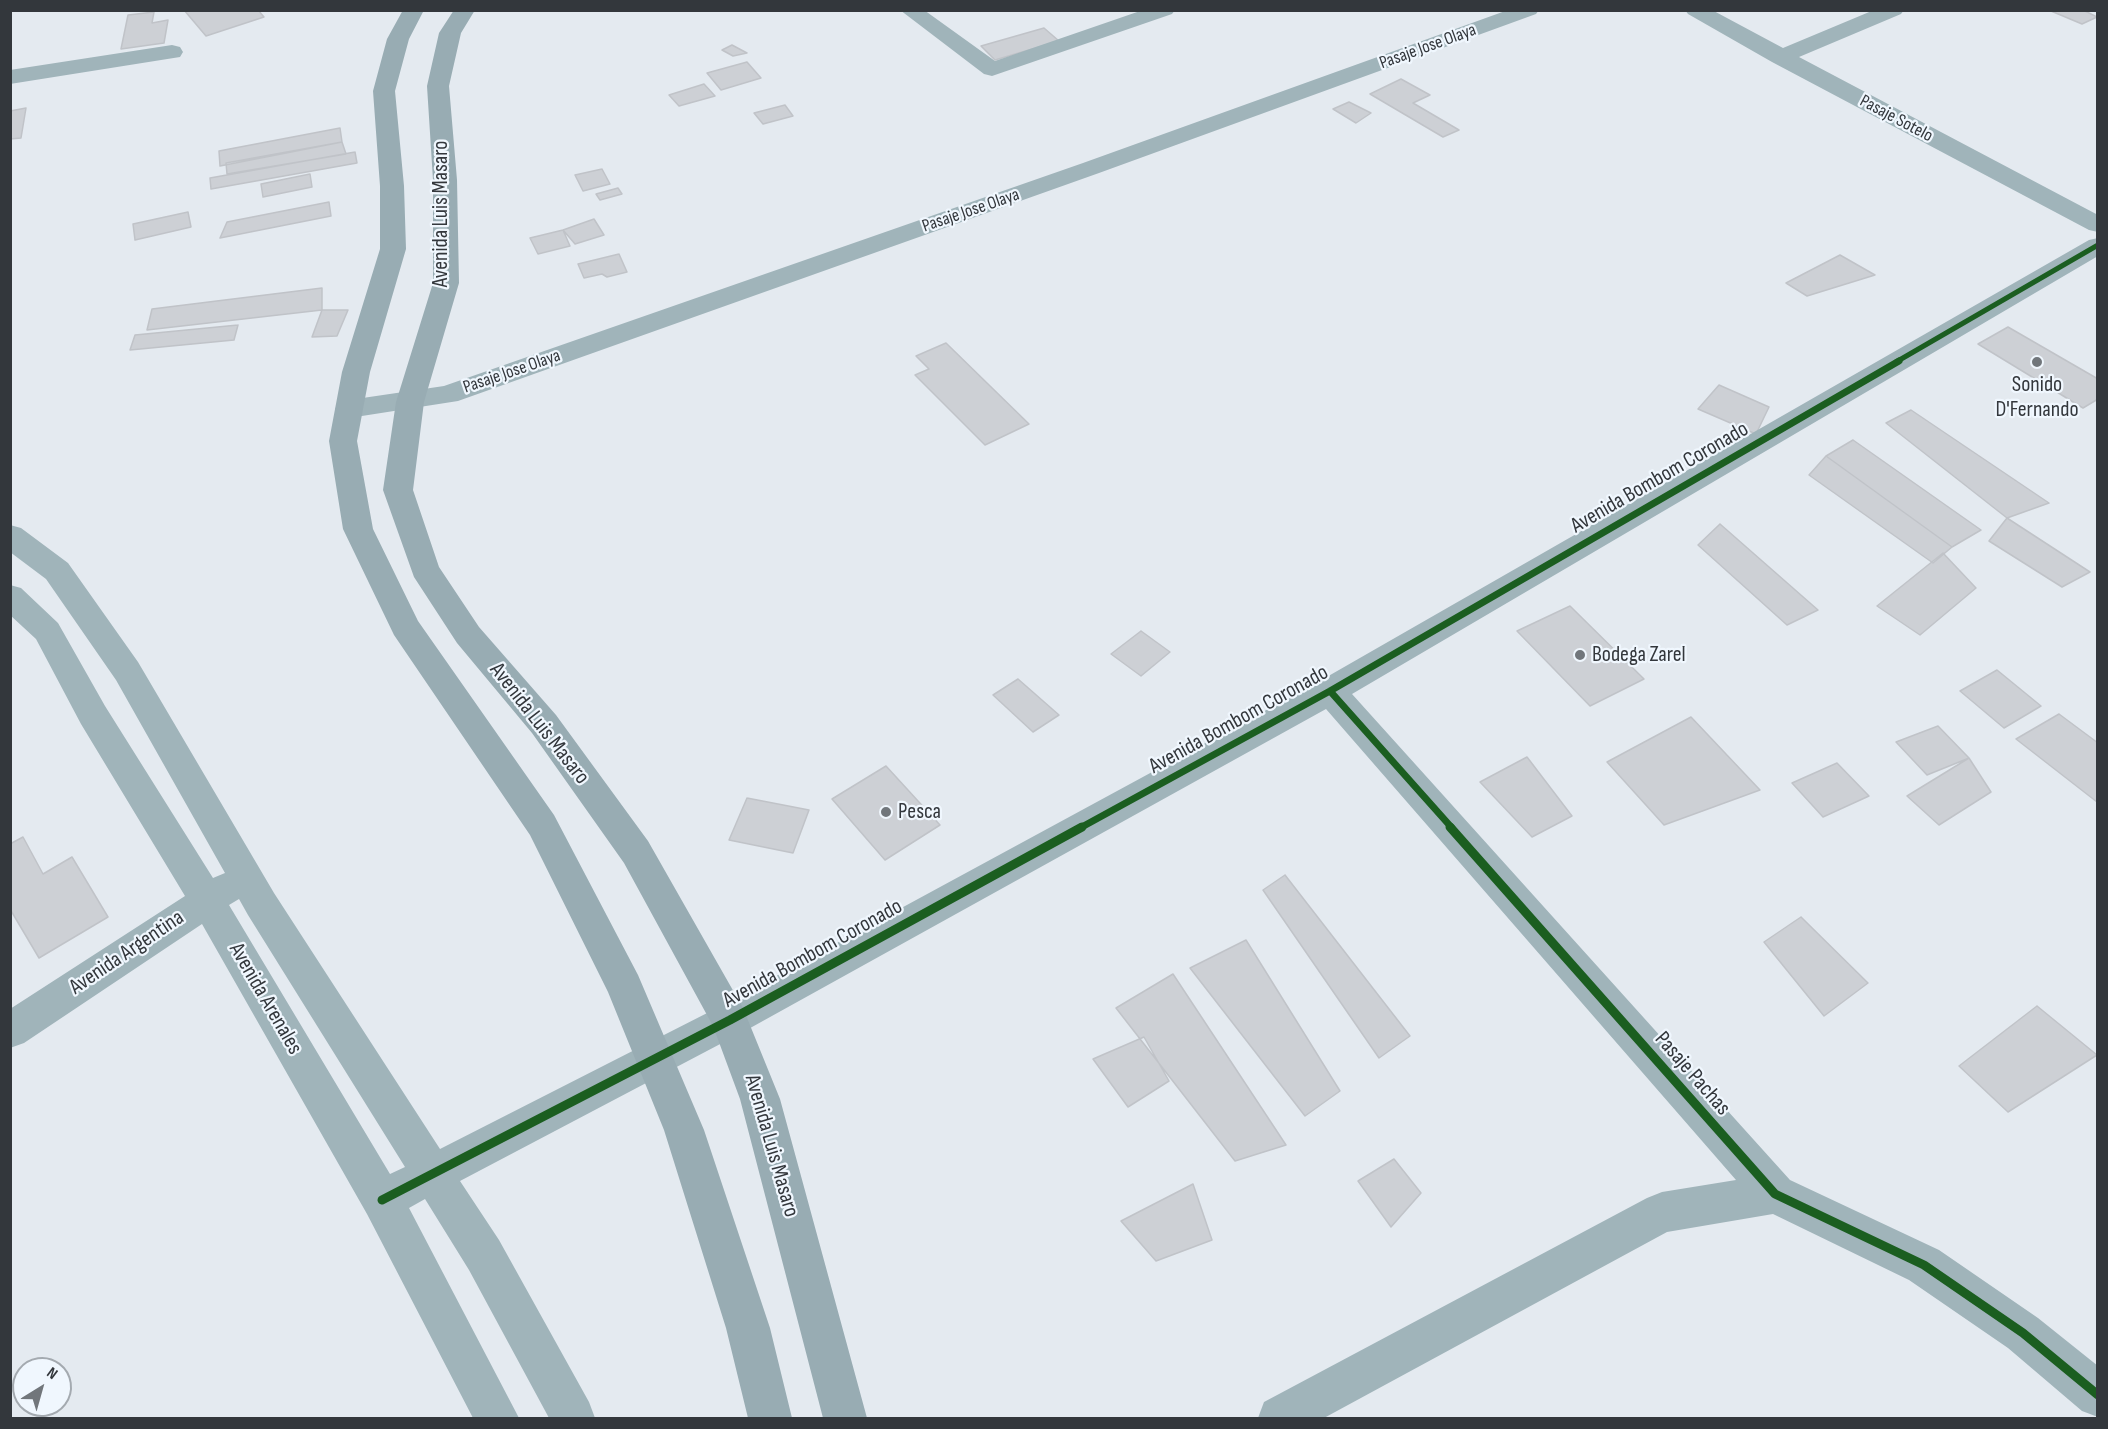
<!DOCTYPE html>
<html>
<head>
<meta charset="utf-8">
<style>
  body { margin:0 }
  #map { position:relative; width:2108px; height:1429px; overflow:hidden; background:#e4eaf0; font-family:"Sofia Sans Condensed",sans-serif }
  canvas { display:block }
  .frame { position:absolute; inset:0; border:12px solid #33373c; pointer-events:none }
  .north { position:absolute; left:12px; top:1357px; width:60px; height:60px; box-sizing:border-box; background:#f0f7fe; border:2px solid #a4aab0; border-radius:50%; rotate:37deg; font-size:16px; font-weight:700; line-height:24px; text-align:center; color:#33373c }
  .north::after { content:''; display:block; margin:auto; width:21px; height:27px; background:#71767b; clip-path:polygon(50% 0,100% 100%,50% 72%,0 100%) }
</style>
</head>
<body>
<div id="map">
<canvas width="2108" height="1429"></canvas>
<div class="frame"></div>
<div class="north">N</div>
</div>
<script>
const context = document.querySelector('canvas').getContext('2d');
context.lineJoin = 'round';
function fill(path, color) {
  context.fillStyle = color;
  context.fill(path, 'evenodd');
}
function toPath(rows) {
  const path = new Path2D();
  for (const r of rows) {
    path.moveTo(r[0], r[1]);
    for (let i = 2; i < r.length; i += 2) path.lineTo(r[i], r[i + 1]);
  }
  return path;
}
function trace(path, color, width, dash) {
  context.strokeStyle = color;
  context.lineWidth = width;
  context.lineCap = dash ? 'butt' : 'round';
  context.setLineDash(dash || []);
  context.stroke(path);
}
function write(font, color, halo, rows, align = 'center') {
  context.font = font + ' "Sofia Sans Condensed",sans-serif';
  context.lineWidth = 4.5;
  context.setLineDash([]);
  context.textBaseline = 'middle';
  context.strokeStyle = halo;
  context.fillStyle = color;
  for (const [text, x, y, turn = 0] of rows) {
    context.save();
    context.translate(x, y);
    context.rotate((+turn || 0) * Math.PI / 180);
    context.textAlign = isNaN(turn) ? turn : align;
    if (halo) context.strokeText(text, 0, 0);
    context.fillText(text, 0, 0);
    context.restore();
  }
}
const building = toPath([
  [184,10,258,10,264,17,206,36,184,10],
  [2083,10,2097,17,2082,24,2051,11,2083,10],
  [154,12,152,23,168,20,164,43,121,49,128,15,154,12],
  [1044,28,1059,41,995,60,981,46,1044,28],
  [732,45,747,53,733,56,722,50,732,45],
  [747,62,761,78,721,90,707,73,747,62],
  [1401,79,1430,95,1413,103,1459,130,1443,137,1370,94,1401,79],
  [704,84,715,96,679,106,669,95,704,84],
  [1349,102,1371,113,1356,123,1333,109,1349,102],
  [785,105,793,116,763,124,754,113,785,105],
  [26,108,21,138,10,139,10,111,26,108],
  [340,128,342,142,220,166,219,151,340,128],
  [342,142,346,154,227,174,226,163,342,142],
  [355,152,357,163,211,189,210,178,355,152],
  [602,169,610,184,583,191,575,175,602,169],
  [310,174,312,187,263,197,261,184,310,174],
  [618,188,622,194,600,200,596,194,618,188],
  [329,202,331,216,220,238,227,222,329,202],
  [188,212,191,227,135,240,133,224,188,212],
  [594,219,604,235,575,244,563,230,594,219],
  [563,230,570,246,538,254,530,238,563,230],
  [619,254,627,272,607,277,602,274,584,278,578,264,619,254],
  [1840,255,1875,275,1807,296,1786,283,1840,255],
  [322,288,322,310,147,330,152,309,322,288],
  [322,310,348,310,337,336,312,337,322,310],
  [238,325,234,340,130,350,135,335,238,325],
  [2008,327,2098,379,2098,399,2083,408,1978,344,2008,327],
  [946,343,1029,424,985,445,915,375,929,369,916,356,946,343],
  [1719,385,1769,407,1756,434,1698,409,1719,385],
  [1911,410,2049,503,2007,518,1886,423,1911,410],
  [1853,440,1981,530,1952,547,1826,456,1853,440],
  [1826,456,1952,547,1933,563,1809,475,1826,456],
  [2007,518,2090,572,2062,587,1989,541,2007,518],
  [1720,524,1818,610,1787,625,1698,545,1720,524],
  [1943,553,1976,588,1920,635,1877,606,1943,553],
  [1570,606,1644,679,1590,706,1517,631,1570,606],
  [1141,631,1170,652,1141,676,1111,654,1141,631],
  [1997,670,2041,706,2004,728,1960,691,1997,670],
  [1018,679,1059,715,1033,732,993,695,1018,679],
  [2059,714,2098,743,2097,802,2016,739,2059,714],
  [1691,717,1760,790,1664,825,1607,762,1691,717],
  [1938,726,1969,758,1927,775,1896,742,1938,726],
  [1527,757,1572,816,1532,837,1480,782,1527,757],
  [1969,758,1991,792,1939,825,1907,796,1969,758],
  [1837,763,1869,796,1823,817,1792,783,1837,763],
  [886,766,940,825,885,860,832,799,886,766],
  [747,798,809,810,793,853,729,840,747,798],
  [23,837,43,874,72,857,108,917,39,958,10,909,10,844,23,837],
  [1285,875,1410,1036,1379,1058,1263,890,1285,875],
  [1801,917,1868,983,1824,1016,1764,942,1801,917],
  [1246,940,1340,1091,1305,1116,1190,968,1246,940],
  [1173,974,1286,1145,1235,1161,1116,1008,1173,974],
  [2037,1006,2097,1055,2008,1112,1959,1066,2037,1006],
  [1144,1037,1169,1081,1128,1107,1093,1059,1144,1037],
  [1394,1159,1421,1193,1391,1227,1358,1181,1394,1159],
  [1193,1184,1212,1240,1156,1261,1121,1221,1193,1184]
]);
fill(building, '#cdd0d5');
trace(building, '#c0c3c8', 1.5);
fill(toPath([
  [900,10,924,10,995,61,1143,10,1175,10,1172,14,992,76,984,74,900,10],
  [1508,10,1539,10,1536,14,1099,173,458,401,349,418,339,416,335,409,339,402,349,400,444,386,1083,163,1508,10],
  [1685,10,1712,10,1783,48,1874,10,1904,10,1901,14,1799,57,2098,215,2098,232,2089,230,1772,62,1688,14,1685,10],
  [172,45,180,47,183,52,180,57,10,84,10,70,172,45],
  [2098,238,2098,256,1352,694,1790,1180,1939,1250,2038,1318,2098,1366,2098,1417,2082,1411,2008,1348,1909,1280,1773,1214,1667,1232,1324,1418,1258,1418,1264,1402,1647,1198,1662,1192,1736,1180,1326,709,743,1032,460,1181,499,1240,589,1402,595,1418,549,1418,469,1270,425,1199,409,1208,519,1418,473,1418,367,1214,202,924,24,1043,10,1048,10,1009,185,896,81,724,36,639,10,615,10,585,21,588,58,623,105,706,213,878,225,873,116,680,46,579,10,552,10,525,21,528,68,563,138,662,274,893,440,1149,717,1008,1318,682,2089,240,2098,238],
  [239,899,248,915,405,1167,390,1174,229,905,239,899]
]), '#a0b4ba');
fill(toPath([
  [403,10,424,10,409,39,395,91,404,186,406,249,370,372,357,441,373,529,418,621,554,815,638,975,704,1130,770,1328,792,1418,748,1418,726,1328,664,1130,608,992,530,835,394,635,343,529,329,441,342,372,380,249,380,186,373,91,387,39,403,10],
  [454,10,475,10,461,33,449,86,457,180,459,283,424,402,413,490,439,567,479,627,556,715,648,841,743,1008,780,1099,867,1418,823,1418,740,1099,713,1026,624,863,532,733,457,643,414,577,383,490,396,402,433,283,433,180,427,86,439,33,454,10]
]), '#98acb3');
trace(toPath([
  [1896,362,2098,245]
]), '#1b5e20', 5);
trace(toPath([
  [1330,691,1452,828],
  [1080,828,1330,691,1899,361]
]), '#1b5e20', 7);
trace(toPath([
  [1450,827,1775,1194,1924,1265,2023,1333,2098,1395],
  [382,1200,730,1020,1082,827]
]), '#1b5e20', 9);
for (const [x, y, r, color] of [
  [2037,362,6,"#71767b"],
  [1580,655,6,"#71767b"],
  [886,812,6,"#71767b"]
]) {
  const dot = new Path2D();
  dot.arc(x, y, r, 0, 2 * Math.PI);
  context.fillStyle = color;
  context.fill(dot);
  trace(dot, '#f0f7fe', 2);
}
write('18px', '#33373c', '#f0f7fe', [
  ["Pasaje Jose Olaya",1428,47,-20],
  ["Pasaje Sotelo",1896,119,28],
  ["Pasaje Jose Olaya",971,211,-19],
  ["Pasaje Jose Olaya",512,372,-19]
]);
write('22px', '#33373c', '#f0f7fe', [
  ["Avenida Luis Masaro",441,214,-90],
  ["Avenida Bombom Coronado",1660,478,-30],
  ["Avenida Bombom Coronado",1239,720,-29],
  ["Avenida Luis Masaro",539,724,52],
  ["Avenida Argentina",127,953,-34],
  ["Avenida Bombom Coronado",813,954,-29],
  ["Avenida Arenales",265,999,60],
  ["Pasaje Pachas",1692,1074,49],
  ["Avenida Luis Masaro",771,1146,74]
]);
write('22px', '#33373c', '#f0f7fe', [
  ["Sonido",2037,385,"center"],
  ["D'Fernando",2037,410,"center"],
  ["Bodega Zarel",1592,655],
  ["Pesca",898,812]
], 'left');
</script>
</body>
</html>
